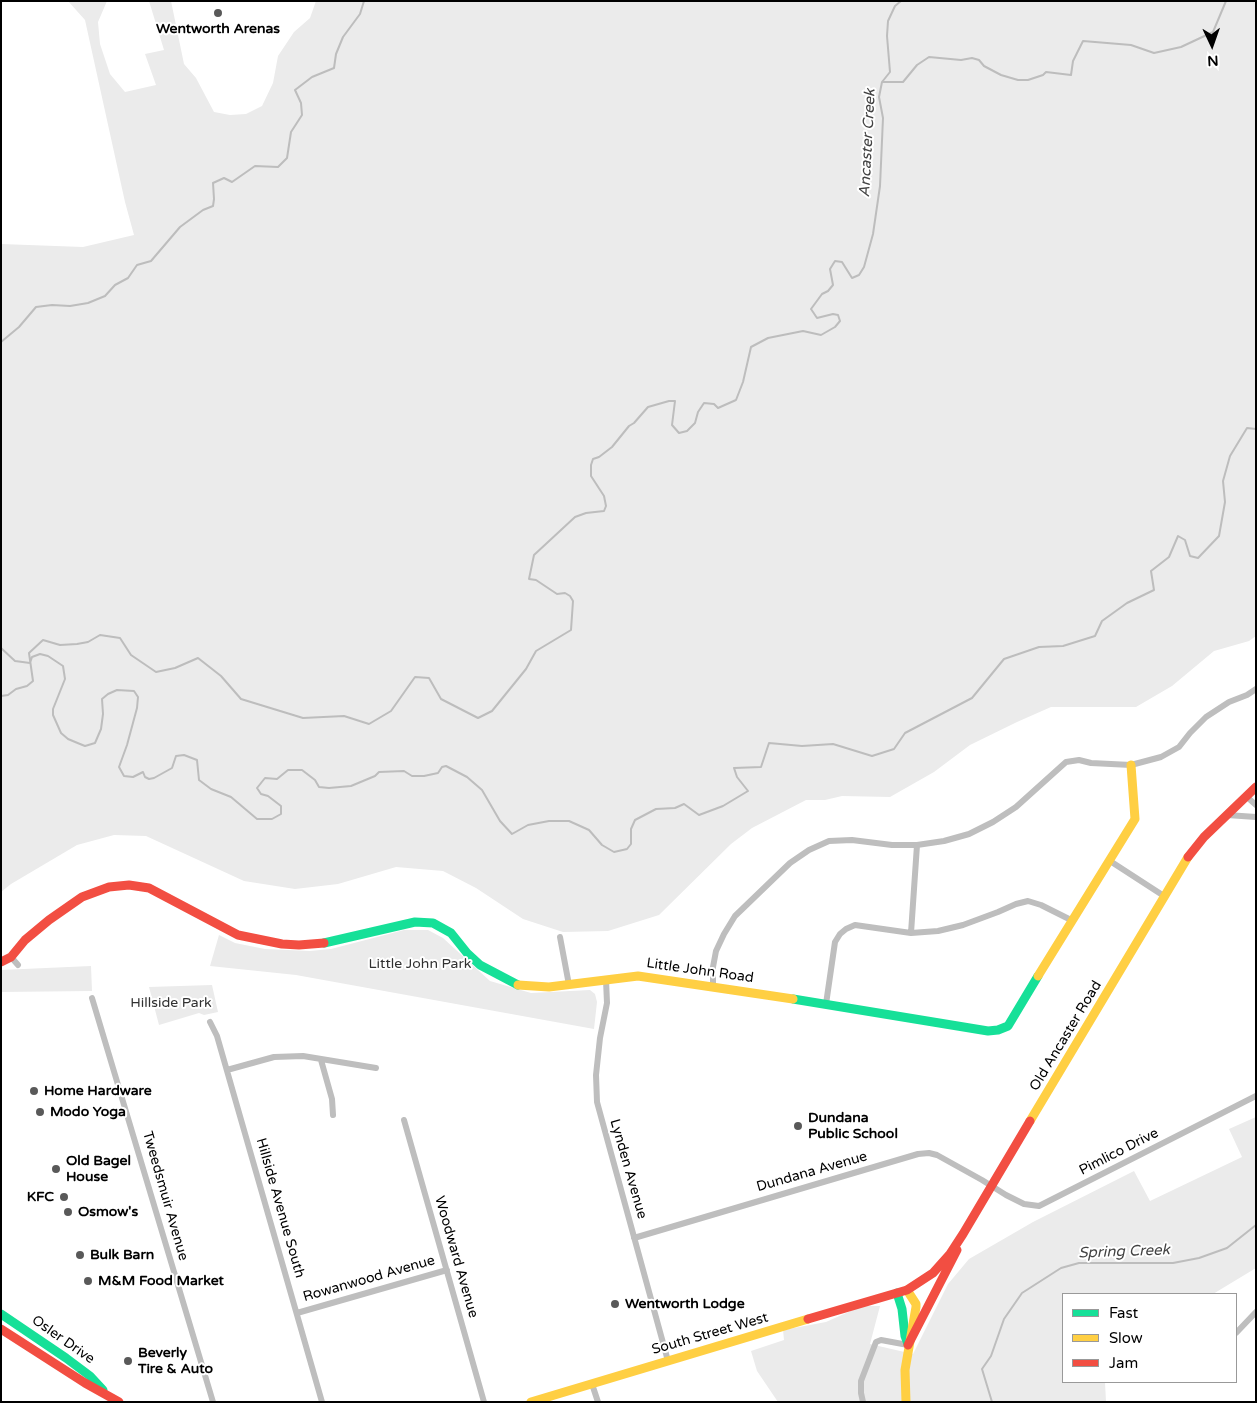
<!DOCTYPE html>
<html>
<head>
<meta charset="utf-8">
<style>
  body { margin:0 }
  #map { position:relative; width:1257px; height:1403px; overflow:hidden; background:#fff; font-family:"Varela Round",sans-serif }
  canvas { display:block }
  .frame { position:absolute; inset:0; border:2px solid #000; pointer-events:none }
  .legend { position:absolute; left:1062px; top:1293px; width:175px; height:90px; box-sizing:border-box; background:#fff; border:1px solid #999; margin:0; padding:6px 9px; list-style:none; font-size:15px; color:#000 }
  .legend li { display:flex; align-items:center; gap:10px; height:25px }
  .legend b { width:25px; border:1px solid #999 }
  .north { position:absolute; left:1187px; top:20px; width:50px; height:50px; -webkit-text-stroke:4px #fff; paint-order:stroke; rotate:177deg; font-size:14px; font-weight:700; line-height:20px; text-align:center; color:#000 }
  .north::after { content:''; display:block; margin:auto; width:18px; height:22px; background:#000; clip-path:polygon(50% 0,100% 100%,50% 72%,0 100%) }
</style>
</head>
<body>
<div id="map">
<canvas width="1257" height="1403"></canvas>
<div class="frame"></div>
<ul class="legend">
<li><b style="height:6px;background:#16e098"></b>Fast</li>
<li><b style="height:6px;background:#ffcf43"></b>Slow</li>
<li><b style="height:6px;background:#f24e42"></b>Jam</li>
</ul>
<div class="north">N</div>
</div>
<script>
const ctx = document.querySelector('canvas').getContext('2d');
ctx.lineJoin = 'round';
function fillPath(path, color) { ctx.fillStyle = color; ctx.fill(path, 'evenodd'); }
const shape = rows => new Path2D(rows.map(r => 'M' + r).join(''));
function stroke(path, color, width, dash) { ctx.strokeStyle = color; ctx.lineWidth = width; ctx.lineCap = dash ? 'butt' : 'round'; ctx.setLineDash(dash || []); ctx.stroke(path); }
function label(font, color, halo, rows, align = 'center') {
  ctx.font = font + ' "Varela Round",sans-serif'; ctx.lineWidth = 4; ctx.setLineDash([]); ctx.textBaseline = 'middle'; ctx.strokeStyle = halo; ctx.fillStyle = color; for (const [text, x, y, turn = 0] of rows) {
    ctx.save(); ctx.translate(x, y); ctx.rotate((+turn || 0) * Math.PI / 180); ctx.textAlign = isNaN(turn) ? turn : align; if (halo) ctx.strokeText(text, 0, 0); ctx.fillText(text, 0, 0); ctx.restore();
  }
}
const green = shape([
  [68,1,107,1,98,22,100,44,110,74,125,92,156,85,145,54,164,50,149,1,171,1,184,64,196,78,214,112,230,115,246,114,262,106,273,83,278,56,294,32,310,18,316,1,1256,1,1256,636,1249,641,1214,651,1172,686,1136,707,1051,707,1017,722,970,745,934,772,890,797,842,796,825,800,806,800,752,828,731,844,659,915,608,931,563,932,523,919,476,888,443,871,396,867,338,884,295,889,244,881,146,836,114,835,77,845,11,884,1,892,1,244,83,247,134,235,125,202,85,20],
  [404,930,428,930,443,938,490,981,531,993,590,990,595,994,597,1002,594,1029,296,975,210,966,219,935,235,943,265,949,310,951,331,949],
  [91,966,92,991,1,992,1,970],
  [212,985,218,1012,204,1015,199,1013,159,1025,149,987],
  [1256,1117,1256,1268,1213,1294,1063,1294,1063,1382,1105,1382,1106,1402,778,1402,757,1371,751,1351,784,1340,783,1330,826,1322,862,1306,880,1306,870,1344,913,1354,948,1284,969,1259,1033,1222,1134,1171,1150,1201,1242,1157,1229,1129]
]);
const stream = shape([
  [882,82,903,82,917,65,929,57,961,60,972,58,979,60,984,66,1001,75,1018,80,1028,80,1043,75,1046,72,1071,75,1073,61,1083,41,1131,45,1154,53,1181,47,1213,32,1226,1],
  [1,342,19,327,36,307,52,305,70,306,88,303,105,296,115,285,128,278,137,265,151,261,180,227,203,210,213,206,214,199,213,183,224,178,232,182,255,166,278,167,287,158,291,132,302,115,301,103,295,90,312,77,334,68,336,54,343,37,360,14,364,1],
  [1,648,15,661,30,663],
  [30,663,32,657,40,654,48,656,63,666,65,679,53,709,53,715,61,733,68,739,80,744,85,746,95,743,101,729,103,714,102,699,108,694,117,690,134,691,138,697,137,708,127,745,119,767,124,776,133,777,143,772,145,777,149,779,154,778,172,768,176,756,184,755,197,760,199,780,211,789,231,797,257,819,272,819,281,814,281,806,268,796,261,794,257,788,265,778,277,779,288,770,302,770,315,780,319,787,329,788,351,786,375,776,379,772,404,771,412,776,424,776,438,773,442,767,446,766,467,777,482,790,500,821,512,834,528,825,549,821,569,821,589,830,602,845,614,852,627,849,631,844,631,829,635,820,656,809,675,808,684,804,699,815,723,806,748,791,737,777,734,768,761,767,769,743,802,746,833,744,872,756,894,749,905,733,972,698,1004,659,1039,647,1063,646,1095,636,1102,621,1127,603,1154,590,1151,571,1169,557,1178,536,1185,540,1190,556,1198,558,1219,536,1225,502,1223,481,1230,456,1247,428,1256,429],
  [1,696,8,695,16,689,27,686,33,681,29,653,43,640,60,645,77,644,88,642,100,635,120,638,131,655,156,672,175,668,198,658,221,676,241,699,303,718,344,716,369,724,391,711,415,677,429,678,441,699,478,718,492,711,526,669,536,651,571,630,573,601,570,596,565,593,557,594,536,580,529,579,534,555,575,517,586,513,604,511,606,506,604,496,591,476,591,465,593,459,599,457,612,447,629,426,634,423,648,407,669,401,675,401,672,425,679,433,687,431,695,423,698,412,704,403,714,404,718,408,736,400,743,382,751,347,768,338,803,331,821,335,835,327,840,321,838,315,833,314,817,318,811,309,822,294,828,291,833,285,830,269,835,261,842,262,852,278,859,275,864,267,873,234,880,186,883,118,879,97,882,82,890,72,887,36,888,21,895,6,901,1],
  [992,1402,982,1369,991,1356,1004,1319,1022,1293,1061,1268,1079,1263,1173,1263,1199,1258,1227,1248,1256,1225]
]);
const street = shape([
  [1247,797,1256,805],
  [1227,815,1256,817],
  [1110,861,1164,896],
  [911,933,917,845],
  [560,937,569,985],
  [11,957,18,965],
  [606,980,607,1003,600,1038,596,1075,597,1102,668,1361],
  [713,986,713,967,716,951,724,934,735,916,790,863,809,850,829,841,852,840,892,845,917,845,944,841,969,834,993,822,1016,807,1066,762,1079,760,1091,763,1131,765,1161,757,1179,747,1190,733,1206,717,1229,702,1247,695,1256,689],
  [92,998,213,1402],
  [826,1004,835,942,840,934,846,929,855,925,911,933,938,931,963,925,998,912,1016,904,1028,901,1041,905,1071,920],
  [210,1022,217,1036,322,1402],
  [321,1060,332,1099,333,1115],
  [227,1070,274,1057,303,1056,376,1068],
  [404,1120,484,1402],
  [634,1238,918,1154,929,1153,937,1155,982,1180,1006,1195,1024,1204,1039,1206,1256,1096],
  [297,1313,447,1270],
  [1236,1333,1256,1312],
  [592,1384,598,1402],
  [863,1402,861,1393,861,1381,876,1342,881,1340,908,1345]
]);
const fast = shape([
  [324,943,415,922,433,923,451,933,467,953,480,965,518,985],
  [793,999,988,1031,998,1030,1008,1026,1038,976],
  [897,1293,902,1309,905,1336,908,1344],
  [1,1314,66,1358,90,1376,103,1390]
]);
const slow = shape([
  [1038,976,1135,819,1131,765],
  [518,985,549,987,638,976,793,999],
  [1030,1121,1188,857],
  [531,1402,808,1319],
  [906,1402,905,1370,916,1307,916,1304,907,1290]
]);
const jam = shape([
  [1188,857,1204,837,1256,787],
  [1,962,11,957,25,940,49,920,82,897,109,887,129,885,149,888,238,935,282,944,299,945,324,943],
  [808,1319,907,1290,933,1273,950,1254,963,1234,1030,1121],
  [1,1329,85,1383,119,1402],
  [908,1345,957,1250]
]);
const markers = [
  [218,13,5,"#595959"],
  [34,1091,5,"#595959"],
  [40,1112,5,"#595959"],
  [798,1126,5,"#595959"],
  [56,1169,5,"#595959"],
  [64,1197,5,"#595959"],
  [68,1212,5,"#595959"],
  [80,1255,5,"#595959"],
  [88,1281,5,"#595959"],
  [615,1304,5,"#595959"],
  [128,1361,5,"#595959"]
];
const poiNames = [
  ["Wentworth Arenas",218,29,"center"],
  ["Home Hardware",44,1091],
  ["Modo Yoga",50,1112],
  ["Dundana",808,1118],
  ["Public School",808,1134],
  ["Old Bagel",66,1161],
  ["House",66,1177],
  ["KFC",54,1197,"right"],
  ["Osmow's",78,1212],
  ["Bulk Barn",90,1255],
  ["M&M Food Market",98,1281],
  ["Wentworth Lodge",625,1304],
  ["Beverly",138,1353],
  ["Tire & Auto",138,1369]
];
const parkNames = [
  ["Little John Park",420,964],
  ["Hillside Park",171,1003]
];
const streetNames = [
  ["Little John Road",700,971,8],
  ["Old Ancaster Road",1066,1036,-59],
  ["Pimlico Drive",1119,1152,-27],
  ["Lynden Avenue",628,1169,74],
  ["Dundana Avenue",812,1172,-16],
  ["Tweedsmuir Avenue",165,1196,74],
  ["Hillside Avenue South",280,1208,74],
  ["Woodward Avenue",456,1257,74],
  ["Rowanwood Avenue",369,1279,-16],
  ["South Street West",710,1334,-16],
  ["Osler Drive",63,1340,35]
];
const waterNames = [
  ["Ancaster Creek",868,143,-87],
  ["Spring Creek",1124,1252,-2]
];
fillPath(green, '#ebebeb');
stroke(stream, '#bdbdbd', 2);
stroke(street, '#bebebe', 6);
stroke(fast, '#16e098', 9);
stroke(slow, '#ffcf43', 9);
stroke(jam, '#f24e42', 9);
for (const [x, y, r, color] of markers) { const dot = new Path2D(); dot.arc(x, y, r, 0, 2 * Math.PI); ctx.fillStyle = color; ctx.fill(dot); stroke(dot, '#fff', 2); }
label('bold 14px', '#000', '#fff', poiNames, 'left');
label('14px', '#313131', '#fff', parkNames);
label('14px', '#000', '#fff', streetNames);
label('italic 15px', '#424242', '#fff', waterNames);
</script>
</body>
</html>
